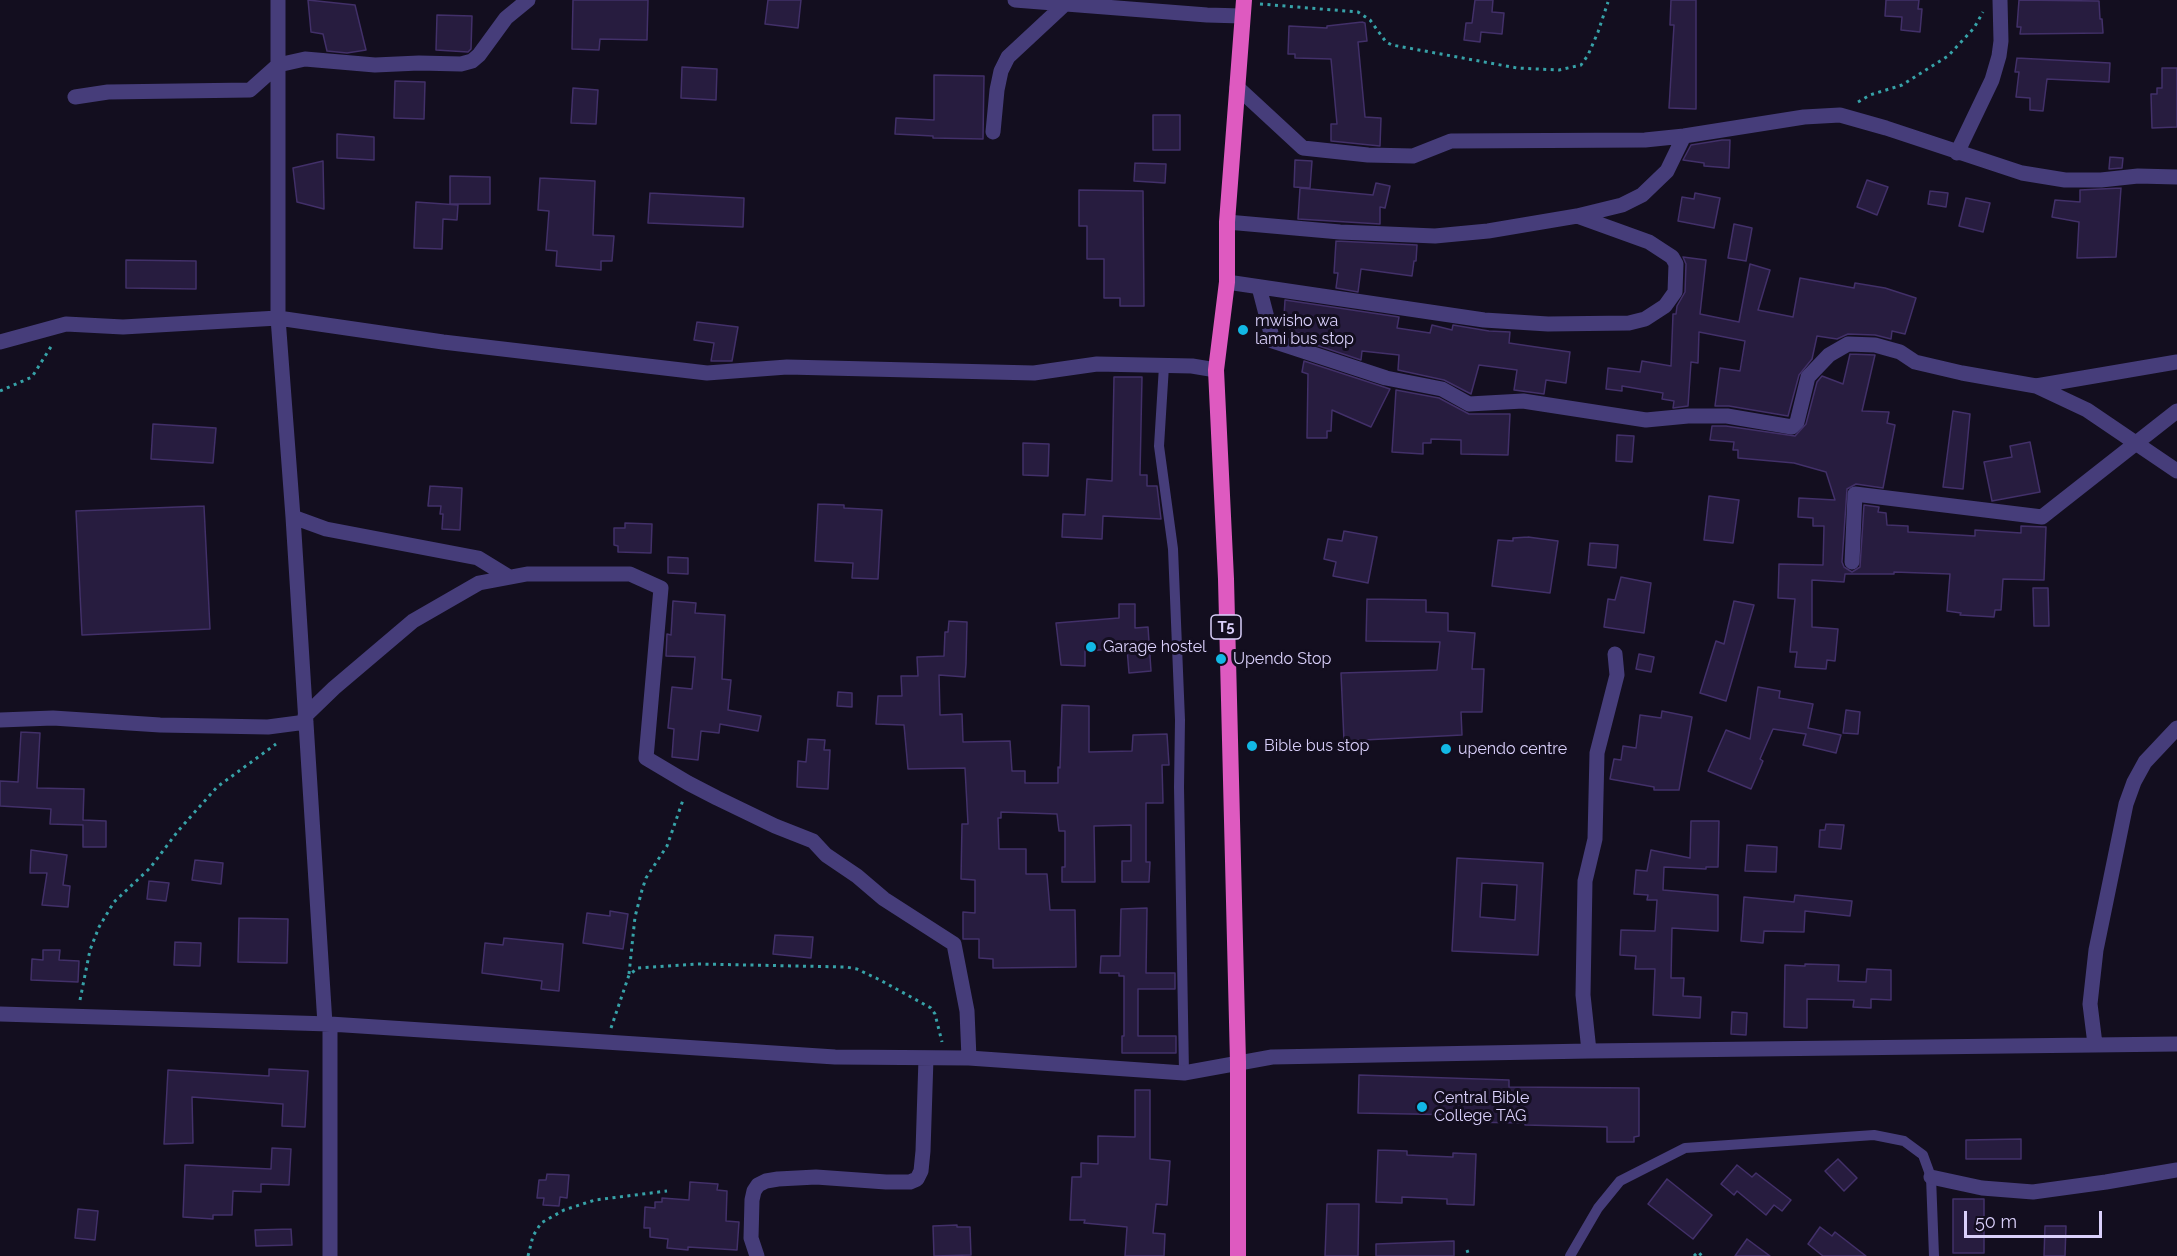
<!DOCTYPE html>
<html>
<head>
<meta charset="utf-8">
<style>
  body { margin:0 }
  #map { position:relative; width:2177px; height:1256px; overflow:hidden; background:#130e1f; font-family:Raleway,sans-serif }
  canvas { display:block }
  .scale { position:absolute; left:1964px; top:1211px; width:138px; height:27px; box-sizing:border-box; border:3px solid #dad0fb; border-top:0; padding-left:8px; font-size:18px; line-height:21px; white-space:nowrap; color:#dad0fb; -webkit-text-stroke:4px #130e1f; paint-order:stroke }
</style>
</head>
<body>
<div id="map">
<canvas width="2177" height="1256"></canvas>
<div class="scale">50 m</div>
</div>
<script>
const ctx = document.querySelector('canvas').getContext('2d');
ctx.lineJoin = 'round';
function fillPath(path, color) { ctx.fillStyle = color; ctx.fill(path, 'evenodd'); }
const shape = rows => new Path2D(rows.map(r => 'M' + r).join(''));
function stroke(path, color, width, dash) { ctx.strokeStyle = color; ctx.lineWidth = width; ctx.lineCap = dash ? 'butt' : 'round'; ctx.setLineDash(dash || []); ctx.stroke(path); }
function label(font, color, halo, rows, align = 'center') {
  ctx.font = font + ' Raleway,sans-serif'; ctx.lineWidth = 6; ctx.setLineDash([]); ctx.textBaseline = 'middle'; ctx.strokeStyle = halo; ctx.fillStyle = color; for (const [text, x, y, turn = 0] of rows) {
    ctx.save(); ctx.translate(x, y); ctx.rotate((+turn || 0) * Math.PI / 180); ctx.textAlign = isNaN(turn) ? turn : align; if (halo) ctx.strokeText(text, 0, 0); ctx.fillText(text, 0, 0); ctx.restore();
  }
}
const building = shape([
  [308,0,355,5,366,50,347,53,327,51,323,34,311,32,308,0],
  [573,0,648,0,647,40,600,39,599,50,572,49,573,0],
  [768,0,801,0,798,28,765,24,768,0],
  [1475,0,1493,0,1492,12,1504,13,1502,34,1481,32,1480,42,1464,40,1466,23,1472,23,1475,0],
  [1671,0,1696,0,1696,109,1669,108,1674,25,1670,25,1671,0],
  [1886,0,1919,0,1918,9,1922,9,1920,32,1901,30,1902,17,1885,16,1886,0],
  [2019,0,2099,1,2100,19,2102,19,2103,33,2020,34,2021,27,2017,27,2019,0],
  [437,15,472,16,471,49,468,52,436,50,437,15],
  [1362,22,1365,23,1367,41,1358,42,1365,117,1381,118,1380,146,1331,141,1331,124,1337,124,1331,59,1295,58,1295,54,1288,54,1289,26,1327,28,1327,26,1362,22],
  [2017,58,2110,63,2109,82,2047,79,2043,111,2030,110,2030,98,2016,97,2019,72,2015,72,2017,58],
  [682,67,717,69,716,100,681,98,682,67],
  [2162,68,2177,68,2177,127,2152,128,2151,94,2157,94,2157,88,2162,88,2162,68],
  [934,75,984,76,983,139,933,138,933,136,895,134,896,118,934,120,934,75],
  [395,81,425,82,424,119,394,118,395,81],
  [573,88,598,90,596,124,571,123,573,88],
  [1153,115,1180,115,1180,150,1153,150,1153,115],
  [337,134,374,137,374,160,337,158,337,134],
  [1722,140,1730,140,1729,168,1704,166,1704,163,1683,160,1691,145,1722,140],
  [2110,157,2123,158,2122,168,2109,169,2110,157],
  [1295,160,1312,161,1310,188,1294,187,1295,160],
  [323,161,324,209,297,202,293,168,323,161],
  [1135,163,1166,164,1165,183,1134,181,1135,163],
  [450,176,490,177,490,204,450,204,450,176],
  [540,178,595,181,593,235,614,236,612,261,601,261,601,270,556,266,557,251,546,250,549,211,538,210,540,178],
  [1867,180,1888,187,1877,215,1857,207,1867,180],
  [1376,183,1390,186,1385,208,1380,207,1380,224,1298,219,1300,188,1373,195,1376,183],
  [2121,188,2116,257,2077,258,2079,222,2052,217,2055,200,2080,202,2080,190,2121,188],
  [1079,190,1143,191,1144,306,1120,306,1120,298,1104,298,1104,259,1087,259,1087,226,1079,226,1079,190],
  [1930,191,1948,193,1946,207,1928,204,1930,191],
  [650,193,744,198,743,227,648,223,650,193],
  [1695,193,1720,198,1714,228,1678,221,1682,197,1694,199,1695,193],
  [1966,198,1990,203,1983,232,1959,226,1966,198],
  [416,202,458,205,457,220,443,219,442,249,414,248,416,202],
  [1734,224,1752,228,1746,261,1728,258,1734,224],
  [1336,241,1417,245,1416,261,1414,261,1412,276,1361,269,1358,292,1336,288,1338,273,1334,273,1336,241],
  [1683,257,1706,260,1700,314,1739,322,1750,264,1770,270,1758,310,1793,317,1800,278,1854,288,1855,283,1885,288,1916,298,1905,334,1892,331,1891,339,1875,335,1848,334,1837,339,1817,336,1812,359,1799,375,1788,416,1729,406,1715,406,1720,368,1740,371,1745,341,1699,332,1698,363,1691,362,1688,406,1673,408,1674,401,1662,399,1663,393,1622,386,1622,391,1606,389,1608,368,1640,372,1642,361,1671,366,1673,314,1676,314,1677,306,1685,292,1686,264,1683,257],
  [126,260,196,261,196,289,126,288,126,260],
  [1285,300,1399,317,1397,328,1430,333,1432,325,1452,330,1453,325,1489,331,1510,332,1509,343,1570,352,1566,383,1546,380,1544,394,1514,390,1517,370,1479,365,1471,394,1444,380,1398,370,1399,355,1362,351,1361,360,1307,342,1309,334,1290,332,1291,317,1284,317,1285,300],
  [697,322,738,327,732,361,711,361,714,343,694,340,697,322],
  [1850,354,1875,355,1862,411,1889,412,1887,423,1895,425,1883,488,1856,484,1847,489,1842,562,1844,567,1852,572,1860,567,1864,505,1879,507,1878,512,1886,513,1887,525,1908,526,1908,532,1975,536,1975,530,2021,533,2021,526,2046,527,2044,580,2003,579,2001,610,1995,610,1994,617,1960,615,1961,613,1947,611,1950,574,1894,572,1894,574,1845,574,1844,582,1812,580,1812,627,1838,629,1835,661,1827,660,1826,669,1795,667,1797,652,1790,652,1795,599,1778,598,1779,564,1823,565,1824,526,1813,526,1813,518,1798,517,1799,498,1835,500,1826,472,1794,463,1738,458,1738,450,1733,450,1734,442,1710,440,1712,426,1726,426,1795,436,1806,424,1817,382,1822,376,1843,384,1850,354],
  [1304,361,1390,389,1371,427,1332,410,1331,431,1327,431,1327,438,1307,438,1308,374,1302,372,1304,361],
  [1114,377,1142,377,1140,475,1147,475,1147,486,1157,486,1161,519,1103,516,1102,539,1062,537,1063,514,1085,515,1087,479,1112,481,1114,377],
  [1396,390,1439,398,1469,414,1510,414,1508,455,1461,454,1461,440,1431,439,1431,443,1423,443,1423,454,1392,452,1396,390],
  [1953,411,1970,414,1963,489,1943,487,1953,411],
  [153,424,216,428,213,463,151,459,153,424],
  [1617,435,1634,436,1632,462,1616,461,1617,435],
  [2030,442,2040,492,1992,501,1984,462,2012,457,2010,446,2030,442],
  [1023,443,1049,444,1048,476,1023,475,1023,443],
  [430,486,462,488,460,530,442,529,443,514,440,514,441,506,428,506,430,486],
  [1709,496,1739,500,1733,543,1704,540,1709,496],
  [818,504,844,505,844,508,882,510,878,579,852,578,853,563,815,561,818,504],
  [204,506,210,629,82,635,76,511,204,506],
  [625,523,652,524,651,553,618,552,618,546,614,545,614,528,625,528,625,523],
  [1344,531,1377,537,1368,583,1333,576,1336,562,1324,559,1328,539,1342,541,1344,531],
  [1528,537,1558,541,1550,593,1492,586,1498,540,1513,541,1513,538,1528,537],
  [1590,543,1618,545,1616,568,1588,565,1590,543],
  [668,557,688,558,688,574,668,573,668,557],
  [1621,577,1651,583,1644,633,1604,627,1608,599,1615,600,1621,577],
  [2033,588,2048,588,2049,626,2034,626,2033,588],
  [1367,599,1426,600,1426,612,1448,613,1448,631,1475,633,1472,669,1484,669,1482,712,1461,712,1462,735,1344,741,1341,673,1437,670,1440,642,1366,641,1367,599],
  [673,601,696,603,695,613,725,615,722,679,731,680,728,710,761,716,758,731,720,724,719,733,701,731,698,760,672,757,674,729,668,728,672,687,692,689,695,657,666,656,667,634,671,635,673,601],
  [1734,601,1754,605,1726,701,1700,693,1716,641,1724,644,1734,601],
  [1119,604,1135,604,1135,628,1148,627,1151,671,1129,673,1127,648,1085,651,1085,666,1061,665,1056,623,1119,618,1119,604],
  [949,621,967,622,966,664,965,677,939,675,940,715,962,714,963,742,1010,741,1012,771,1025,771,1025,783,1058,783,1058,767,1060,768,1062,705,1089,706,1089,752,1132,751,1133,735,1167,734,1169,765,1162,765,1163,803,1146,803,1146,862,1150,862,1149,882,1122,882,1122,861,1131,861,1131,825,1094,826,1095,882,1062,882,1062,867,1065,867,1065,831,1059,831,1057,814,1001,812,1001,818,998,818,999,849,1026,849,1026,874,1047,874,1050,910,1075,910,1076,967,993,968,993,959,979,958,979,939,963,939,963,912,975,913,975,880,961,879,962,824,968,824,965,768,908,769,904,725,876,724,878,696,902,696,901,676,918,676,917,657,944,656,945,632,948,632,949,621],
  [1639,654,1654,657,1651,672,1636,669,1639,654],
  [1758,687,1780,691,1779,698,1813,704,1808,728,1841,735,1836,753,1803,745,1806,734,1773,729,1760,759,1763,761,1751,789,1708,771,1726,730,1750,739,1758,687],
  [838,692,852,693,852,707,837,706,838,692],
  [1846,710,1860,712,1858,734,1843,733,1846,710],
  [1662,711,1692,717,1679,790,1654,790,1654,787,1610,779,1614,759,1621,760,1623,746,1636,748,1640,715,1661,718,1662,711],
  [21,732,40,733,37,788,84,789,83,820,106,821,106,847,83,847,83,825,50,824,51,809,0,806,0,781,18,782,21,732],
  [808,739,825,740,824,750,830,750,828,789,797,787,798,761,806,762,808,739],
  [1691,821,1719,821,1718,867,1706,867,1706,869,1664,867,1663,890,1718,895,1718,931,1672,928,1671,978,1684,978,1683,996,1701,997,1700,1018,1653,1015,1655,969,1635,969,1636,956,1620,955,1621,930,1655,931,1657,900,1647,900,1648,895,1634,894,1636,870,1647,871,1651,850,1690,858,1691,821],
  [1826,824,1844,825,1841,849,1819,847,1820,830,1825,830,1826,824],
  [1747,845,1777,847,1776,872,1745,871,1747,845],
  [31,850,67,855,63,885,70,886,68,907,42,905,47,873,30,873,31,850],
  [1457,858,1543,863,1538,955,1452,951,1457,858],
  [1482,883,1517,885,1515,920,1480,917,1482,883],
  [195,860,223,863,221,884,192,880,195,860],
  [149,881,169,883,166,901,147,899,149,881],
  [1795,895,1852,901,1850,916,1805,911,1804,932,1764,931,1763,943,1741,941,1744,897,1794,902,1795,895],
  [1147,908,1146,973,1175,973,1175,989,1138,989,1138,1036,1176,1036,1176,1053,1122,1053,1122,1036,1124,1036,1124,976,1119,976,1119,973,1100,973,1101,956,1120,956,1121,909,1147,908],
  [610,911,628,914,623,949,583,943,587,913,610,916,610,911],
  [239,918,288,919,287,963,238,962,239,918],
  [775,935,813,937,811,958,773,954,775,935],
  [504,938,563,944,559,991,541,989,542,981,482,973,485,943,503,945,504,938],
  [175,942,201,943,200,966,174,965,175,942],
  [43,950,60,950,59,960,79,961,78,982,31,980,32,959,43,960,43,950],
  [1805,964,1839,965,1838,981,1866,982,1867,969,1891,970,1891,1000,1871,999,1871,1008,1853,1007,1854,1000,1807,999,1807,1028,1784,1027,1785,965,1805,966,1805,964],
  [1732,1012,1747,1013,1746,1035,1731,1034,1732,1012],
  [269,1069,308,1071,305,1127,282,1126,283,1104,192,1097,193,1143,164,1144,168,1070,269,1076,269,1069],
  [1359,1075,1509,1080,1509,1087,1639,1088,1639,1136,1634,1137,1634,1142,1607,1142,1607,1127,1525,1125,1525,1123,1463,1122,1463,1115,1358,1113,1359,1075],
  [1135,1090,1150,1090,1150,1159,1170,1161,1167,1205,1156,1204,1153,1233,1165,1234,1164,1256,1125,1256,1127,1227,1084,1223,1085,1220,1070,1220,1072,1177,1081,1177,1081,1163,1098,1164,1098,1136,1135,1137,1135,1090],
  [2021,1139,2021,1159,1966,1159,1966,1140,2021,1139],
  [272,1148,291,1149,289,1185,261,1184,261,1192,233,1191,232,1215,213,1215,213,1219,183,1217,185,1165,271,1169,272,1148],
  [1378,1150,1407,1151,1407,1155,1453,1157,1453,1153,1476,1154,1474,1205,1447,1204,1447,1199,1402,1197,1402,1203,1376,1202,1378,1150],
  [1838,1159,1857,1178,1844,1191,1825,1171,1838,1159],
  [1737,1165,1752,1177,1756,1173,1791,1200,1782,1211,1774,1205,1766,1215,1737,1191,1734,1195,1721,1184,1737,1165],
  [547,1174,569,1175,567,1198,560,1197,559,1206,543,1205,544,1198,537,1198,539,1180,546,1180,547,1174],
  [1667,1179,1712,1215,1693,1239,1648,1204,1667,1179],
  [690,1182,718,1184,717,1190,727,1191,726,1221,739,1222,737,1250,688,1247,688,1250,667,1248,668,1239,650,1237,650,1228,644,1228,645,1207,655,1208,655,1202,662,1202,662,1198,689,1200,690,1182],
  [1953,1199,1984,1199,1984,1253,1953,1253,1953,1199],
  [1327,1204,1359,1204,1358,1256,1325,1256,1327,1204],
  [78,1209,98,1211,95,1240,75,1238,78,1209],
  [957,1225,957,1227,970,1227,971,1255,934,1256,933,1226,957,1225],
  [2045,1226,2066,1226,2065,1256,2044,1256,2045,1226],
  [1820,1227,1832,1236,1835,1232,1866,1256,1823,1256,1808,1244,1820,1227],
  [291,1229,292,1245,256,1246,255,1230,291,1229],
  [1747,1239,1770,1256,1735,1256,1747,1239],
  [1454,1241,1454,1256,1376,1256,1376,1244,1454,1241]
]);
const path = shape([
  [1260,4,1358,12,1370,20,1386,42,1392,45,1517,68,1559,70,1581,65,1588,55,1598,32,1608,2],
  [1858,102,1870,95,1902,85,1948,56,1974,28,1983,12],
  [0,391,32,377,52,345],
  [629,974,635,917,642,890,646,878,667,846,683,800],
  [80,1000,90,950,99,927,114,902,150,868,178,831,217,787,276,744],
  [611,1028,629,975,638,968,698,964,846,967,857,969,880,980,931,1008,935,1014,942,1042],
  [1467,1250,1469,1256],
  [528,1256,533,1236,541,1223,564,1210,595,1200,667,1191],
  [1694,1256,1698,1252,1702,1256]
]);
const service = shape([
  [1164,366,1159,446,1173,549,1180,720,1179,787,1184,1073],
  [1570,1256,1598,1208,1620,1181,1685,1148,1874,1135,1904,1141,1923,1155,1931,1177,1934,1256]
]);
const minor = shape([
  [278,0,278,318,293,517,325,1024],
  [1015,0,1207,15,1242,16],
  [1237,87,1303,148,1368,155,1413,156,1451,141,1645,140,1684,136,1804,117,1840,115,1886,128,2022,173,2065,180,2101,180,2138,176,2177,177],
  [75,97,108,92,250,90,278,65,305,59,375,65,419,63,461,64,472,61,479,55,506,18,528,0],
  [993,132,997,90,1001,71,1008,57,1065,4],
  [1957,153,1992,80,1999,56,2001,41,2000,0],
  [1227,222,1340,232,1435,236,1488,231,1577,216,1622,205,1642,195,1667,171,1684,136],
  [1227,282,1484,320,1548,324,1629,323,1645,319,1665,306,1675,292,1676,264,1672,257,1649,242,1577,216],
  [1259,287,1273,341,1386,378,1442,389,1469,404,1523,401,1646,420,1688,416,1727,416,1792,427,1797,422,1808,377,1829,355,1848,344,1875,345,1900,352,1915,362,1962,373,2036,386,2087,410,2177,471],
  [0,342,66,324,123,327,278,318,443,342,707,373,787,367,1034,373,1097,364,1192,366,1216,370],
  [2036,386,2177,362],
  [293,517,326,529,478,558,509,577],
  [1852,562,1855,494,2042,517,2177,411],
  [305,716,334,688,413,621,479,583,527,574,630,574,661,588,646,758,688,783,717,798,775,826,813,841,826,855,857,876,884,899,954,944,967,1011,969,1058],
  [0,720,53,718,160,725,268,727,306,722],
  [0,1014,330,1024,835,1057,969,1058,1184,1073,1272,1057,1589,1051,2177,1044],
  [330,1024,330,1256],
  [2095,1044,2090,1004,2096,950,2126,804,2134,782,2145,762,2177,728],
  [1589,1051,1583,995,1585,881,1595,839,1597,753,1617,675,1615,654],
  [1931,1177,1982,1188,2033,1192,2106,1182,2177,1170],
  [757,1256,751,1238,752,1200,754,1191,758,1185,766,1181,778,1179,816,1177,886,1182,910,1182,917,1179,921,1171,923,1151,926,1058]
]);
const trunk = shape([
  [1238,1256,1238,1062,1226,579,1216,370,1227,282,1227,222,1244,0]
]);
const markers = [
  [1243,330,6,"#12b8e5"],
  [1091,647,6,"#12b8e5"],
  [1221,659,6,"#12b8e5"],
  [1252,746,6,"#12b8e5"],
  [1446,749,6,"#12b8e5"],
  [1422,1107,6,"#12b8e5"]
];
const shields = [
  [1226,627,30]
];
const shieldNames = [
  ["T5",1226,627]
];
const poiNames = [
  ["mwisho wa",1255,321],
  ["lami bus stop",1255,339],
  ["Garage hostel",1103,647],
  ["Upendo Stop",1233,659],
  ["Bible bus stop",1264,746],
  ["upendo centre",1458,749],
  ["Central Bible",1434,1098],
  ["College TAG",1434,1116]
];
fillPath(building, '#271c3f');
stroke(building, '#423069', 1.5);
stroke(path, '#37a2a8', 3, [3, 4.5]);
stroke(service, '#463d7a', 10);
stroke(minor, '#463d7a', 15);
stroke(trunk, '#de5ac0', 16);
for (const [x, y, r, color] of markers) { const dot = new Path2D(); dot.arc(x, y, r, 0, 2 * Math.PI); ctx.fillStyle = color; ctx.fill(dot); stroke(dot, '#130e1f', 2); }
for (const [x, y, w] of shields) { const box = new Path2D(); box.roundRect(x - w / 2, y - 12, w, 24, 4.5); ctx.fillStyle = '#130e1f'; ctx.fill(box); stroke(box, '#dad0fb', 1.5); }
label('bold 15px', '#dad0fb', null, shieldNames);
label('16px', '#dad0fb', '#130e1f', poiNames, 'left');
</script>
</body>
</html>
